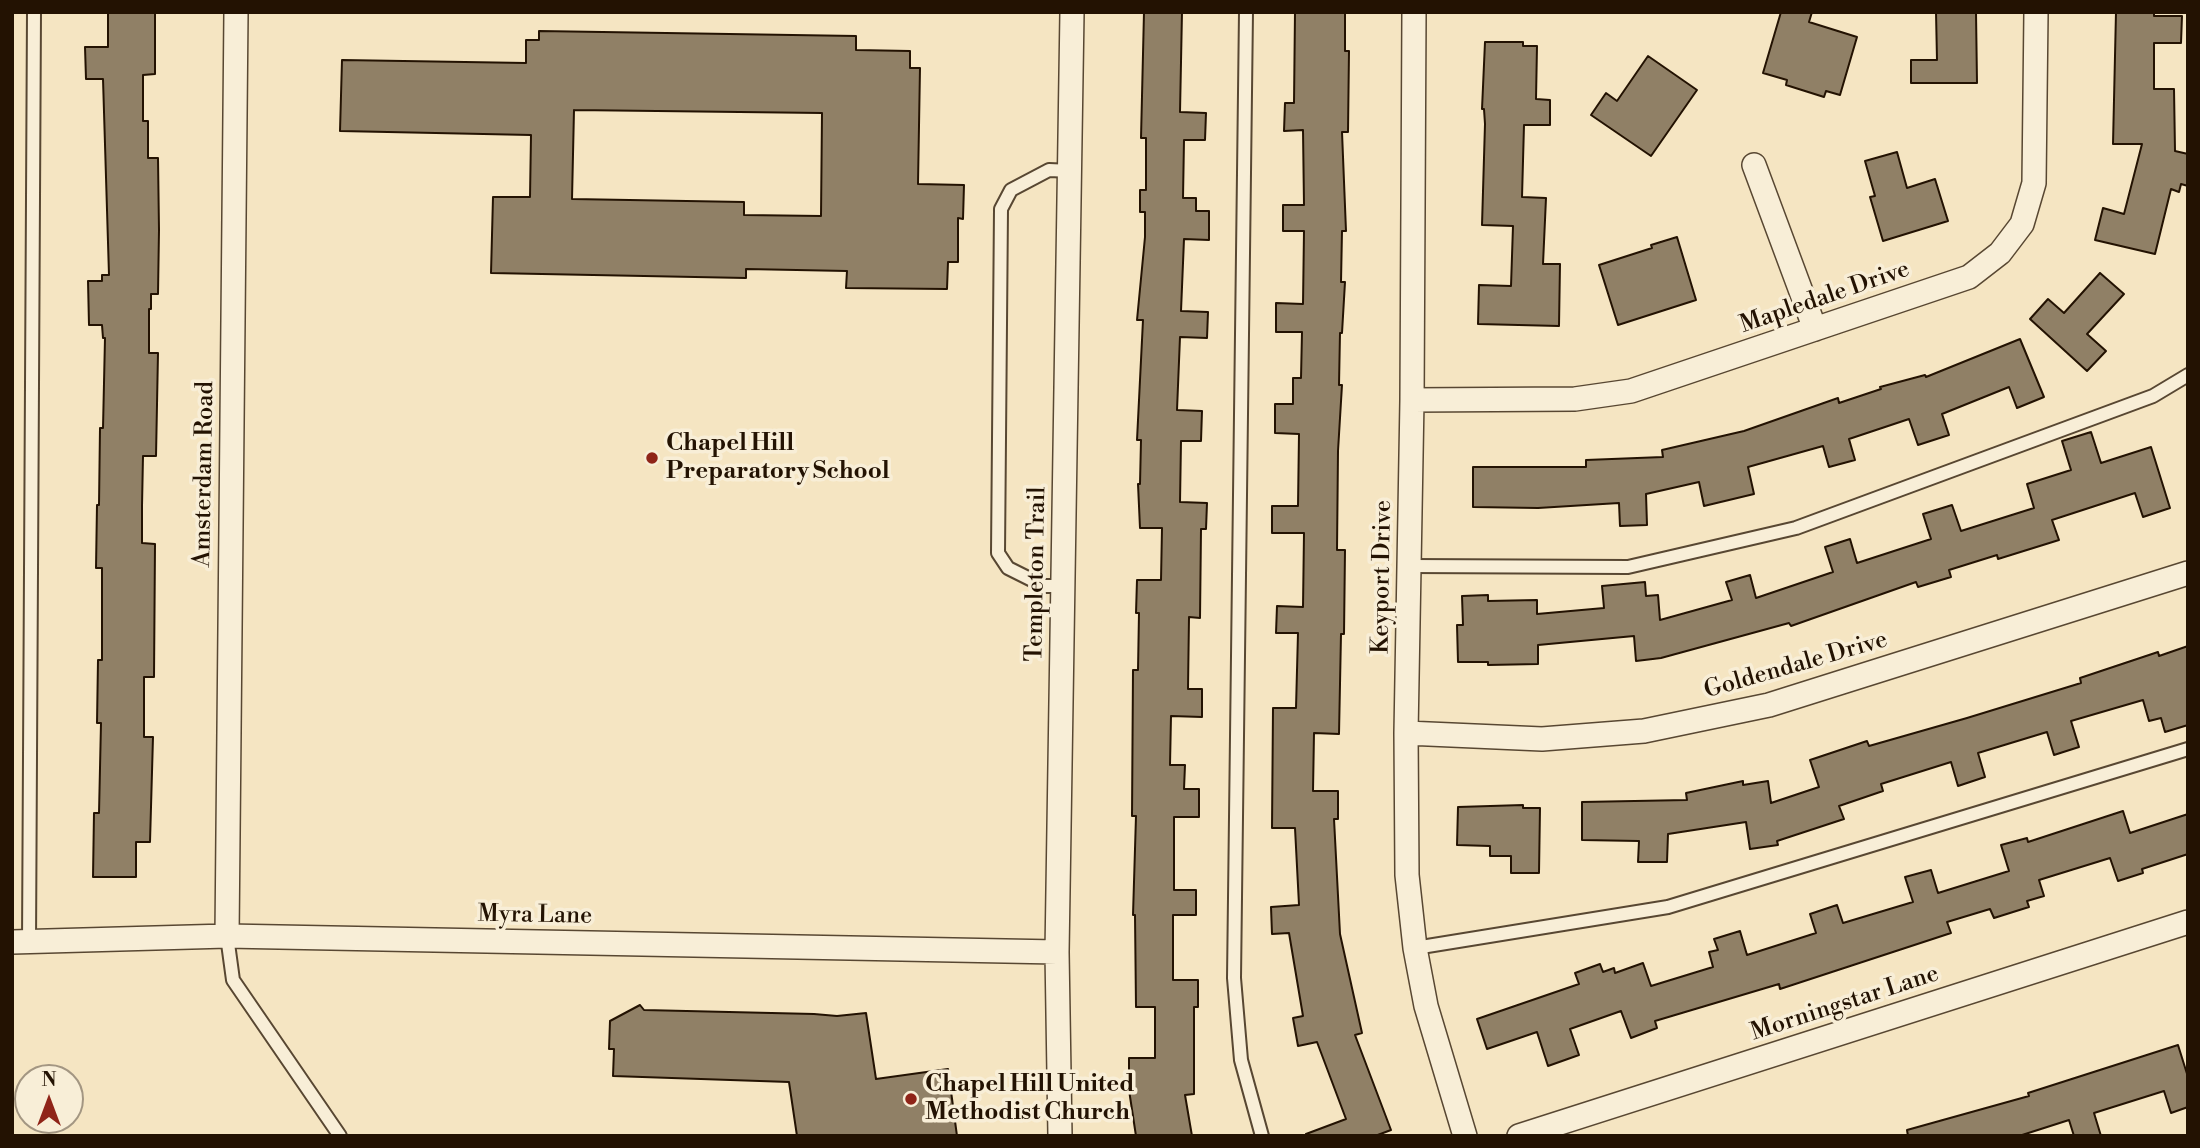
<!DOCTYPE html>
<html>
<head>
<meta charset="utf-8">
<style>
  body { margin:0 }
  #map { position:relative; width:2200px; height:1148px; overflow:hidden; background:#f5e5c2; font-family:"Libre Bodoni",serif }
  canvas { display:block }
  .frame { position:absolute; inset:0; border:14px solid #231202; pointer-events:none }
  .north { position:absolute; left:14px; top:1064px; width:70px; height:70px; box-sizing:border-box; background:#f8eed7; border:2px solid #a39682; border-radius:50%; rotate:0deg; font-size:19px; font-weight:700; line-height:28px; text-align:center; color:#231202 }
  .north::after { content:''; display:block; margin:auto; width:24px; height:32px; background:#8f2418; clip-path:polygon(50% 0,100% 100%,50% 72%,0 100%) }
</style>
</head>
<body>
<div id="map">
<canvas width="2200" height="1148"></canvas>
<div class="frame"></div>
<div class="north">N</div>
</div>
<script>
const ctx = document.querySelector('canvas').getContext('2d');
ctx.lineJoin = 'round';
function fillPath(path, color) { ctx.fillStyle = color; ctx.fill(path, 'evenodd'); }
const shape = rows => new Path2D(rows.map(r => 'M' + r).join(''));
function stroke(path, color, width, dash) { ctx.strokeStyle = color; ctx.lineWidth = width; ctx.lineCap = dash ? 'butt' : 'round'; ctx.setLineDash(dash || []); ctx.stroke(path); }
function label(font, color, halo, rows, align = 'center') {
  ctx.font = font + ' "Libre Bodoni",serif'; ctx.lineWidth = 7; ctx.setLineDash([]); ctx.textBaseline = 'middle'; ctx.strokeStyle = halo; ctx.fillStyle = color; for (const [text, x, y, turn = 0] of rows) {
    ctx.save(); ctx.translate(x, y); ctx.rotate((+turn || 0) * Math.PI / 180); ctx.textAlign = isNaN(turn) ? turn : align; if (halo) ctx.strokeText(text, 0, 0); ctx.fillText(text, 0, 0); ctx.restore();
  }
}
const building = shape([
  [108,12,155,12,155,74,143,75,143,121,148,121,148,158,158,158,159,230,158,294,151,294,151,309,149,309,149,353,158,353,156,456,143,456,142,506,142,543,155,544,154,677,144,677,144,737,153,737,150,842,136,842,136,877,93,877,94,813,99,813,101,723,97,723,98,660,102,660,102,568,96,568,97,505,99,505,100,428,103,428,105,338,103,338,102,325,89,325,88,281,102,281,102,275,109,275,103,79,86,79,85,47,108,47,108,12],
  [1144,12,1182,12,1180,112,1206,113,1205,140,1184,140,1183,198,1196,198,1196,211,1209,211,1209,240,1184,239,1181,311,1208,312,1207,338,1180,337,1177,410,1202,411,1201,441,1181,441,1180,502,1207,503,1206,529,1201,529,1200,618,1189,617,1188,689,1202,689,1202,717,1171,716,1170,765,1185,765,1184,789,1199,789,1199,817,1174,817,1174,890,1196,890,1196,915,1173,915,1173,980,1198,980,1198,1007,1194,1007,1194,1094,1185,1095,1192,1136,1136,1136,1129,1090,1129,1058,1155,1058,1155,1007,1136,1007,1135,915,1133,915,1136,816,1132,816,1133,670,1138,670,1139,613,1136,613,1137,580,1161,580,1162,528,1140,528,1138,484,1140,484,1141,440,1137,440,1143,320,1137,320,1145,237,1145,212,1140,212,1140,190,1146,190,1146,138,1141,138,1144,12],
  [1295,12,1345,12,1345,51,1349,51,1348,132,1342,132,1346,231,1342,231,1341,282,1345,282,1342,333,1340,333,1339,385,1342,385,1338,451,1337,550,1345,550,1344,634,1341,634,1339,734,1314,733,1313,791,1338,791,1338,819,1334,819,1340,934,1362,1033,1355,1035,1391,1130,1375,1136,1307,1136,1306,1134,1346,1119,1317,1042,1298,1046,1293,1018,1303,1016,1289,933,1272,934,1271,907,1299,905,1295,828,1272,828,1273,708,1296,708,1298,633,1276,633,1277,606,1303,607,1304,533,1272,533,1272,506,1298,506,1299,434,1275,433,1275,404,1293,404,1293,378,1301,378,1302,332,1276,332,1276,303,1303,304,1304,231,1283,231,1283,205,1304,205,1303,130,1284,131,1285,103,1294,103,1295,12],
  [1781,12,1812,12,1809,22,1857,37,1840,95,1826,91,1824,97,1786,85,1787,80,1763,73,1781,12],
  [1936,12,1976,12,1977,83,1911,83,1911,60,1937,60,1936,12],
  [2116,12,2154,12,2154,16,2182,16,2181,43,2154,43,2154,89,2174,89,2175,151,2188,154,2188,186,2181,184,2179,192,2171,189,2155,254,2095,240,2103,208,2124,214,2142,144,2113,144,2116,12],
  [539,31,856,36,856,50,910,51,910,68,920,68,918,184,964,185,963,219,958,218,958,262,948,262,947,289,846,288,847,271,746,269,746,278,491,273,493,197,530,197,531,135,340,131,342,60,526,63,526,40,539,40,539,31],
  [574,110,822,113,821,216,744,215,744,202,572,199,574,110],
  [1485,42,1523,42,1523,46,1537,46,1536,99,1550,100,1550,125,1524,125,1522,197,1546,198,1543,264,1560,264,1559,326,1478,324,1479,285,1511,286,1513,226,1482,225,1485,124,1484,109,1482,109,1485,42],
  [1648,56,1697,90,1651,156,1591,115,1606,93,1617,101,1648,56],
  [1897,152,1907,188,1935,179,1948,221,1883,241,1870,197,1875,196,1865,161,1897,152],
  [1677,237,1696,300,1618,325,1599,265,1652,248,1651,245,1677,237],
  [2100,273,2124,294,2087,334,2106,351,2087,371,2030,319,2048,299,2064,313,2100,273],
  [2020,339,2044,397,2017,408,2009,387,1942,414,1949,435,1918,445,1909,419,1849,439,1855,460,1829,467,1823,446,1748,467,1754,494,1704,506,1699,482,1646,494,1647,525,1620,526,1619,503,1538,508,1473,507,1473,467,1586,467,1586,460,1663,457,1662,450,1744,431,1838,398,1839,403,1881,389,1880,387,1925,375,1926,377,2020,339],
  [2091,432,2101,463,2151,447,2170,508,2143,517,2135,493,2052,520,2059,540,1998,559,1997,555,1949,570,1951,577,1918,587,1916,582,1791,626,1789,623,1661,658,1636,661,1634,636,1538,645,1538,664,1488,665,1488,662,1458,662,1457,625,1463,625,1462,596,1488,595,1488,601,1537,600,1537,614,1604,608,1602,586,1645,582,1646,596,1658,595,1660,620,1732,600,1726,582,1750,575,1756,598,1833,572,1825,547,1850,539,1857,563,1931,539,1923,514,1952,505,1961,531,2034,508,2027,484,2071,470,2062,441,2091,432],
  [2188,646,2188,725,2165,732,2161,718,2149,721,2143,700,2071,721,2079,747,2054,755,2047,732,1978,753,1985,777,1958,786,1951,762,1881,784,1883,791,1839,806,1844,819,1777,841,1778,845,1750,849,1746,822,1668,834,1667,862,1638,862,1639,841,1582,840,1582,802,1687,800,1686,793,1743,781,1743,785,1768,781,1771,803,1819,787,1810,760,1867,741,1869,746,1967,718,2081,683,2080,678,2158,652,2159,656,2188,646],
  [1523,805,1523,808,1540,808,1539,873,1511,873,1511,856,1490,856,1490,846,1457,845,1458,807,1523,805],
  [2123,811,2130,833,2188,814,2188,854,2142,869,2143,873,2118,881,2110,858,2039,880,2044,896,2027,901,2029,907,1994,918,1990,909,1947,922,1951,933,1780,989,1779,984,1655,1021,1657,1028,1631,1038,1621,1011,1570,1029,1579,1055,1548,1066,1537,1032,1487,1049,1477,1019,1579,984,1575,973,1600,964,1603,972,1614,968,1615,973,1643,963,1651,986,1713,967,1709,952,1718,950,1714,939,1740,931,1747,955,1816,933,1810,914,1837,905,1843,923,1913,902,1905,877,1931,870,1938,893,2009,871,2001,845,2027,838,2028,842,2123,811],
  [640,1005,644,1010,814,1014,837,1016,866,1013,876,1079,948,1069,957,1136,797,1136,789,1082,613,1076,614,1049,609,1049,610,1021,640,1005],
  [2178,1045,2188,1077,2188,1107,2171,1113,2164,1091,2094,1113,2101,1136,2074,1136,2069,1120,2019,1136,1908,1136,1907,1130,2029,1096,2028,1093,2178,1045]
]);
const lane = shape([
  [1246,12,1234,978,1241,1060,1262,1136],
  [1410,566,1628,567,1796,528,2153,396,2188,375],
  [1063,586,1044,586,1008,568,998,553,1001,209,1011,190,1049,170,1071,171],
  [227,936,233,980,340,1136],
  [29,942,34,12],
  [1415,948,1668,907,2188,749]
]);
const street = shape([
  [1414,12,1412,400,1406,733,1407,875,1415,948,1426,1006,1465,1136],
  [1754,165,1815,329],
  [1412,400,1575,399,1631,391,1969,277,2000,253,2022,224,2034,183,2036,12],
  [1406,733,1542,739,1644,731,1769,705,2188,573],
  [227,936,236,12],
  [12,942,227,936,1057,952],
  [1060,1136,1057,952,1072,12],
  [1519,1136,2188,922]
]);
const markers = [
  [652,458,7,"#8f2418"],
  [911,1099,7,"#8f2418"]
];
const streetNames = [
  ["Mapledale Drive",1825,298,-19],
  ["Amsterdam Road",205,474,-89],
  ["Templeton Trail",1037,574,-89],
  ["Keyport Drive",1383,577,-89],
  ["Goldendale Drive",1796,666,-16],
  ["Myra Lane",535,916,1],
  ["Morningstar Lane",1845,1004,-18]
];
const poiNames = [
  ["Chapel Hill",666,444],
  ["Preparatory School",666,472],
  ["Chapel Hill United",925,1085],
  ["Methodist Church",925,1113]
];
fillPath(building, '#908066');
stroke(building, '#231202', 2);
stroke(lane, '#584732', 16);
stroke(street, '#584732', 26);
stroke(lane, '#f8eed7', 12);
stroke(street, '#f8eed7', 23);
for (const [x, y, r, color] of markers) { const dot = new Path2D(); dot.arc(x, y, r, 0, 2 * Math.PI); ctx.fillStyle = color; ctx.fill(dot); stroke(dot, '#f8eed7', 2.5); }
label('24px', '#231202', '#f8eed7', streetNames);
label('bold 24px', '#231202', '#f8eed7', poiNames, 'left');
</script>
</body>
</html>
